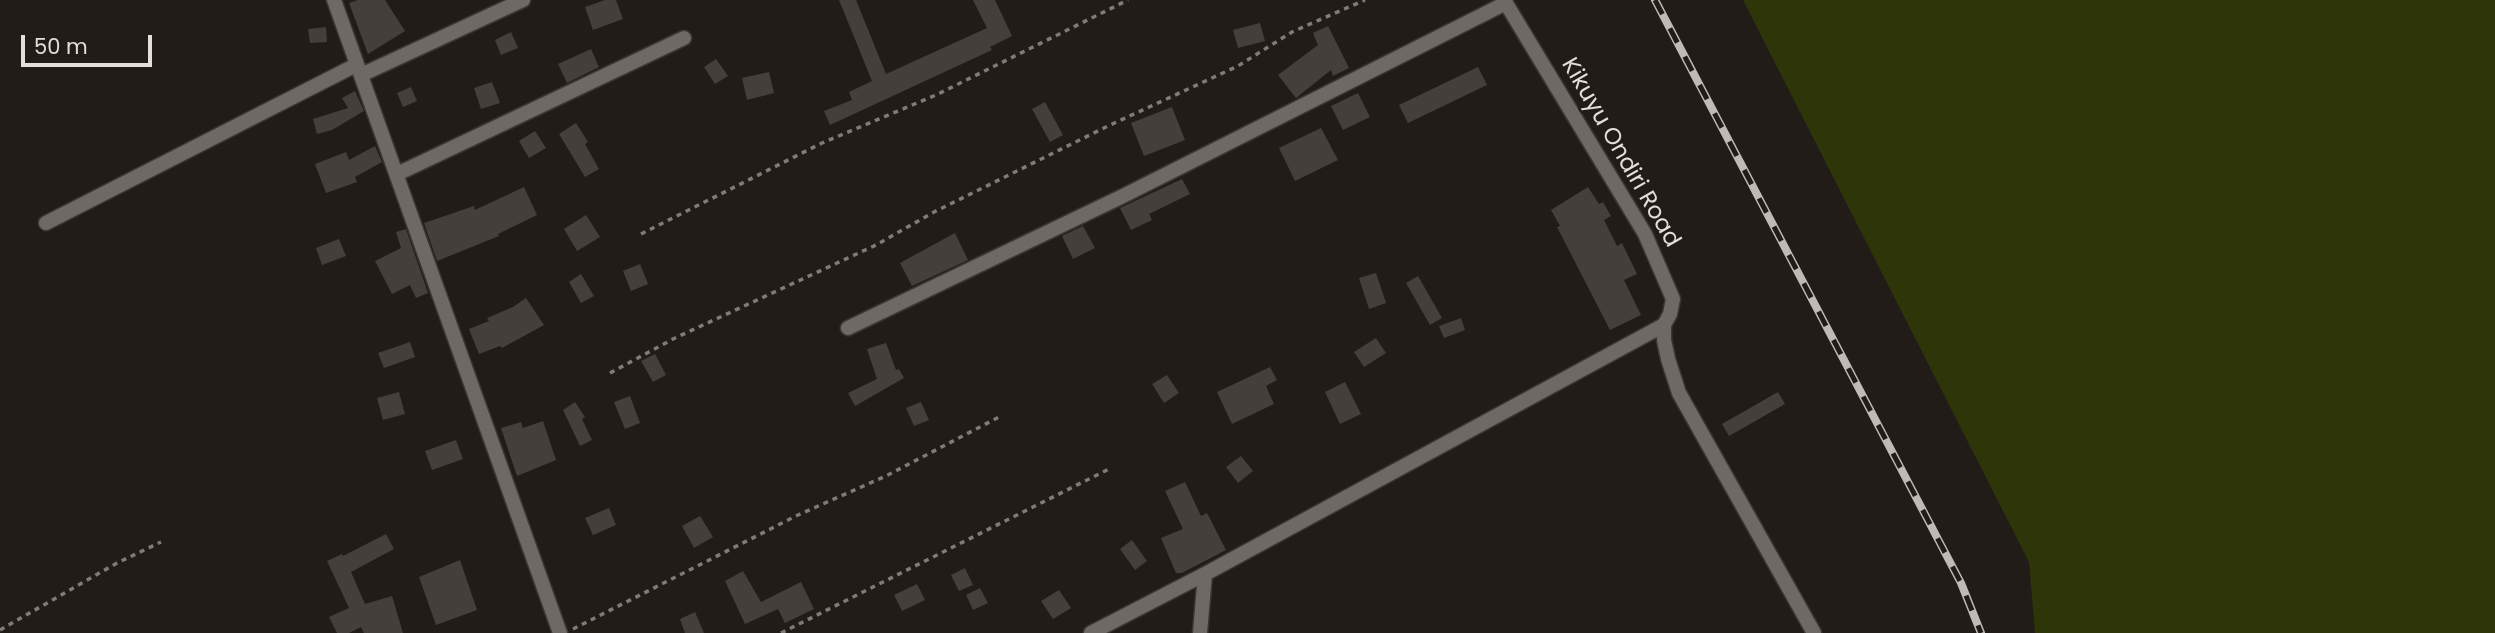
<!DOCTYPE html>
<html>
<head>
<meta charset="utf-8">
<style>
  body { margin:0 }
  #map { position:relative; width:2495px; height:633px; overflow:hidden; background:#221c19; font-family:Poppins,sans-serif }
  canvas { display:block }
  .scale { position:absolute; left:21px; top:35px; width:131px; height:32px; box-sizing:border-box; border:4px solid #e2dfdc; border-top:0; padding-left:9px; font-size:21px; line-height:24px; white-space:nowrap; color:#e2dfdc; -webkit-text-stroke:5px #221c19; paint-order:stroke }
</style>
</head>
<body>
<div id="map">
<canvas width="2495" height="633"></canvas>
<div class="scale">50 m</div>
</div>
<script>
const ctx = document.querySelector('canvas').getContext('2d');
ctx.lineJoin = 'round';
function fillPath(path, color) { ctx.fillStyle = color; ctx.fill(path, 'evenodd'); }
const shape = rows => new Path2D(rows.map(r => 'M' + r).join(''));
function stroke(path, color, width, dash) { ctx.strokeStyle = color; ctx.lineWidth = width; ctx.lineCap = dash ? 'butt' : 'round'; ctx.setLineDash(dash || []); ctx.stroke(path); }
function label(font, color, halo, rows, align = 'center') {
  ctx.font = font + ' Poppins,sans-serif'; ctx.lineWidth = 5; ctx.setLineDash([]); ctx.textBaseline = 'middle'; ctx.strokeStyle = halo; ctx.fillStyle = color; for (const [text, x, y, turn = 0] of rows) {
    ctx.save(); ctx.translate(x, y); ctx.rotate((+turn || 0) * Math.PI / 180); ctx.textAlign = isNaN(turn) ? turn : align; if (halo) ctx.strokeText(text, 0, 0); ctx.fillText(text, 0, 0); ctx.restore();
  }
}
const green = shape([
  [1743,0,2495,0,2495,633,2035,633,2029,562]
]);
const building = shape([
  [358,0,385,0,405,31,368,54,349,3],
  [605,0,616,0,623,19,593,30,585,7],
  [839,0,856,0,886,74,987,28,973,0,995,0,1012,36,990,47,992,50,830,125,824,111,852,100,849,92,872,81],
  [1260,23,1265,41,1238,48,1233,30],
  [1328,26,1349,68,1333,76,1331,70,1296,98,1278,75,1318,45,1313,33],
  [326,27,327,42,310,43,308,29],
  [511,32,518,48,501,55,495,40],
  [591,49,599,67,567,83,558,64],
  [716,59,728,76,715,84,704,67],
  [1478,67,1487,85,1408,123,1399,105],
  [769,72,774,93,747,100,742,78],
  [492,82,500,103,481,109,474,88],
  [411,87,417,101,403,107,397,93],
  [355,91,364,111,332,130,317,134,313,119,348,108,342,98],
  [1358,93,1370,117,1343,130,1331,106],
  [1045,102,1063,135,1050,142,1032,109],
  [1172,107,1185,140,1144,156,1131,123],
  [576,123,588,142,585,144,599,169,585,177,559,134],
  [1321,128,1338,160,1295,181,1279,148],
  [535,131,546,148,529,158,519,141],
  [375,146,382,162,355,177,357,182,326,193,315,164,346,152,349,160],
  [1182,179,1190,194,1149,214,1152,220,1131,230,1120,208],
  [524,187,537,215,498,234,499,236,437,261,424,223,474,206,475,210],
  [1588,187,1599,204,1603,202,1611,216,1604,220,1617,246,1622,243,1637,274,1624,280,1641,315,1610,330,1557,227,1560,226,1551,210],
  [586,215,600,237,577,251,564,229],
  [1083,226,1095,248,1073,259,1062,236],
  [406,229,428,293,416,298,410,285,392,294,375,261,401,248,396,232],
  [955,233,968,260,912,286,900,263],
  [339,239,346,256,322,265,316,248],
  [640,264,648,284,631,291,623,271],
  [1376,273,1386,303,1369,309,1359,278],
  [581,274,594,296,581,303,569,282],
  [1418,276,1442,318,1430,325,1406,283],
  [526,298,544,325,502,348,500,346,479,354,469,329,489,321,487,318,513,307],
  [1461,318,1465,330,1444,338,1439,326],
  [1376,338,1386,353,1364,367,1354,352],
  [410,342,415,357,384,368,378,353],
  [886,343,896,370,899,369,904,378,855,406,848,393,877,379,867,349],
  [655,354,666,375,653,382,641,361],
  [1270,367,1277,380,1266,386,1274,404,1232,424,1217,392],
  [1167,375,1179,393,1164,403,1152,384],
  [1345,382,1361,414,1340,424,1325,392],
  [399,392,405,414,383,420,377,398],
  [1778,392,1785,404,1729,436,1722,424],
  [630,396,640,423,625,429,614,402],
  [575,402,585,417,582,419,592,440,580,446,563,410],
  [921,402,929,420,914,426,906,408],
  [543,421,556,460,517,476,501,428,521,422,523,428],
  [456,440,463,459,432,470,425,451],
  [1241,456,1253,471,1238,483,1226,467],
  [1185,482,1201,516,1207,513,1226,550,1182,573,1176,573,1161,538,1183,529,1165,491],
  [609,508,616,525,593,535,585,518],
  [700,516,713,537,694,548,682,526],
  [386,534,394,549,351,572,365,604,392,596,403,633,364,633,361,627,349,633,337,633,329,617,349,608,327,561,342,554,343,556],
  [1132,540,1147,561,1135,570,1120,549],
  [460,560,477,610,436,625,419,577],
  [965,568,973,585,959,591,951,575],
  [743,571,761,602,801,582,814,609,785,623,778,609,745,624,725,581],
  [917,584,925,600,902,611,894,595],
  [980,588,988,603,973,610,966,595],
  [1059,590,1071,608,1053,619,1041,601],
  [695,612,704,633,685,633,680,619]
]);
const path = shape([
  [641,234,822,143,936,95,1128,0],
  [610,373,675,338,876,245,934,212,1108,126,1238,66,1292,32,1365,0],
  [573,629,798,515,886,476,999,417],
  [0,630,117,563,161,542],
  [781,633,1109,469]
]);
const street = shape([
  [334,0,560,633],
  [1504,0,1645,234,1673,299,1670,314,1664,325,1664,340,1668,359,1679,393,1814,633],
  [361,75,523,0],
  [397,174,684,38],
  [46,223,356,65],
  [848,328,1123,196,1506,3],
  [1091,633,1205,574,1664,325],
  [1200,633,1205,574]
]);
const rail = shape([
  [1655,0,1961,583,1981,633]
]);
const streetNames = [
  ["Kikuyu Ondiri Road",1620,153,60]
];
fillPath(green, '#2e3508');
fillPath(building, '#453f3c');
stroke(street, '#3a3734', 17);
stroke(path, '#7f7b78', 3.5, [5, 5]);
stroke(street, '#6f6965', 14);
stroke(rail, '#bebab7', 8);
stroke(rail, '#221c19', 5, [16]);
label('23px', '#e2dfdc', '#221c19', streetNames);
</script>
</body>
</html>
